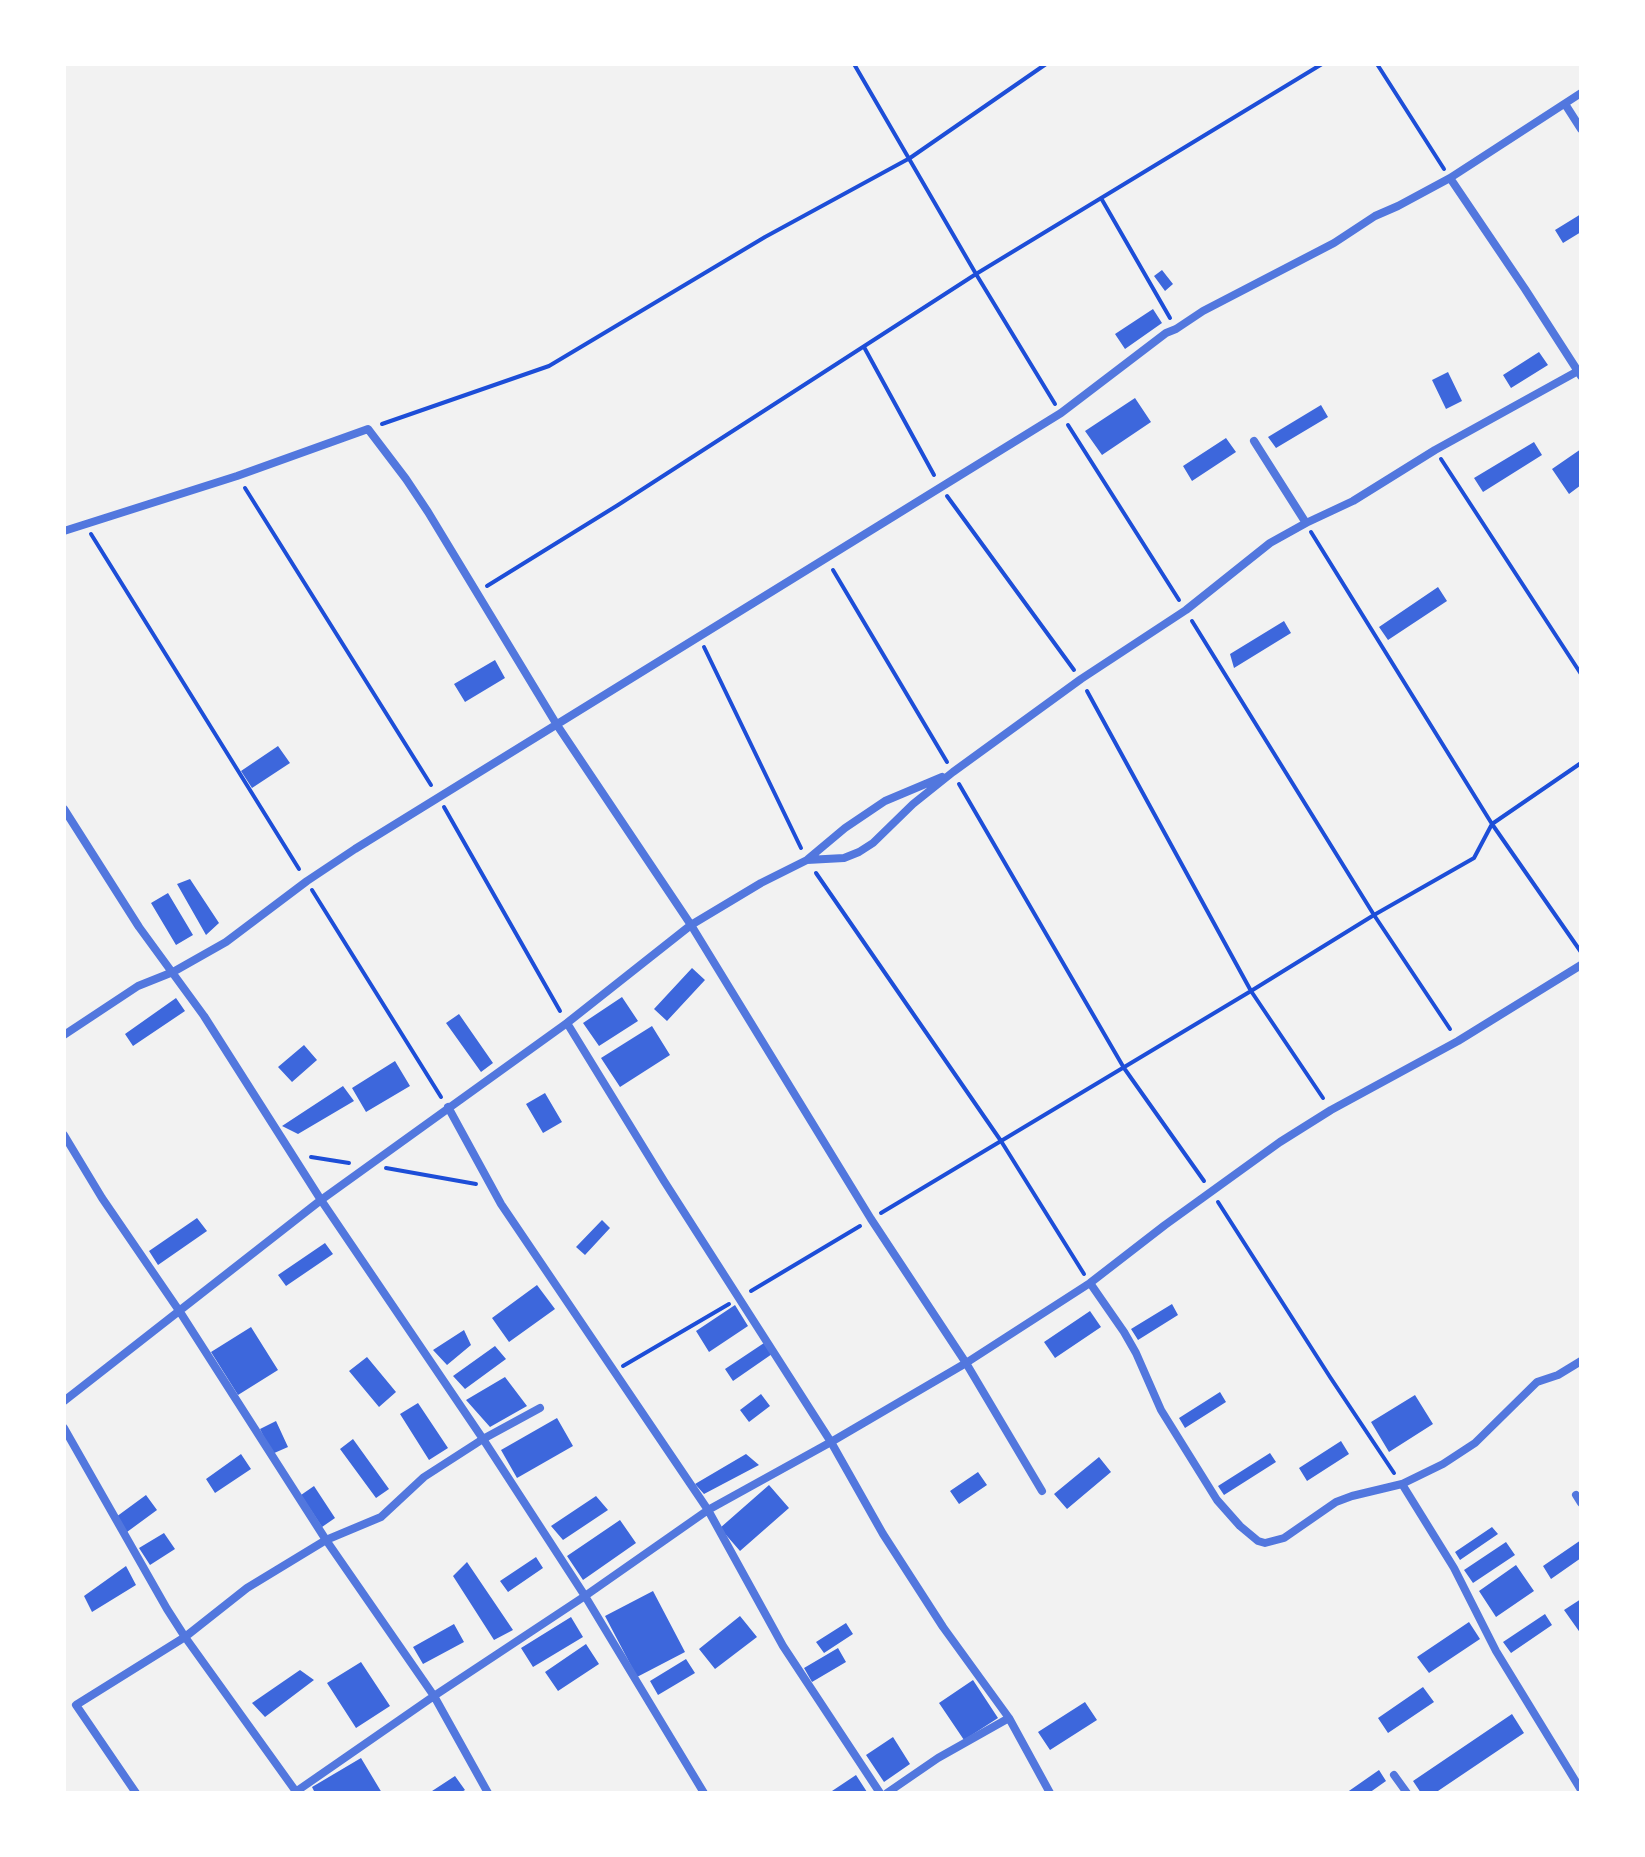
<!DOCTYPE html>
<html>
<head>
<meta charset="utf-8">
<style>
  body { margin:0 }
  #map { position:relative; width:1645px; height:1857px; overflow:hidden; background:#f2f2f2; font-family:Spectral,serif }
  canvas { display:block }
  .frame { position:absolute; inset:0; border:66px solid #fff; pointer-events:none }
</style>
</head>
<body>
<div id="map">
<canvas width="1645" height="1857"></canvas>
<div class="frame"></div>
</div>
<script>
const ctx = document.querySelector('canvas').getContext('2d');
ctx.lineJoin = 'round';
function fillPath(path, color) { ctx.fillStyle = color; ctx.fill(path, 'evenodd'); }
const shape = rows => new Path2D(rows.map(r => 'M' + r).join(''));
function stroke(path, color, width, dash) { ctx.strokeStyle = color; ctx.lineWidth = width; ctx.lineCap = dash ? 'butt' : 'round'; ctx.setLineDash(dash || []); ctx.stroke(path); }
const building = shape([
  [1581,214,1581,232,1563,243,1555,230],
  [1162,270,1173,284,1165,291,1154,276],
  [1153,309,1162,323,1125,349,1115,334],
  [1539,352,1548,365,1511,388,1503,375],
  [1448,372,1462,401,1446,409,1432,380],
  [1135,398,1151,422,1102,455,1085,431],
  [1321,405,1328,417,1276,448,1268,437],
  [1226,438,1236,452,1192,481,1183,466],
  [1534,442,1542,455,1483,492,1474,478],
  [1581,449,1581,485,1569,494,1552,469],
  [1438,587,1447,601,1388,640,1379,627],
  [1284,621,1291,633,1234,668,1230,654],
  [495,660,505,678,465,702,454,684],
  [278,746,290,763,252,788,241,771],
  [190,879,219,923,206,935,177,884],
  [168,893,193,935,176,945,151,903],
  [692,968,705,980,667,1021,654,1009],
  [622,997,638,1021,599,1046,583,1023],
  [176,998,185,1011,133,1046,125,1034],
  [459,1014,493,1063,481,1072,446,1023],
  [652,1026,670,1055,620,1087,601,1058],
  [304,1045,317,1060,292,1082,278,1067],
  [395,1061,410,1086,366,1112,352,1088],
  [343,1086,354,1101,298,1134,282,1126],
  [545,1093,562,1122,543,1133,526,1104],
  [197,1218,207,1231,158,1265,149,1251],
  [602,1220,610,1228,585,1255,576,1247],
  [325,1243,333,1254,286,1286,278,1275],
  [537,1285,555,1309,509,1342,492,1318],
  [1172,1304,1178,1315,1138,1340,1131,1329],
  [735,1305,748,1326,709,1352,696,1331],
  [1090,1311,1101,1327,1055,1358,1044,1342],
  [251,1327,278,1370,238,1395,211,1352],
  [464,1330,471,1345,447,1365,433,1350],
  [764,1343,772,1354,733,1381,725,1369],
  [495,1346,506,1359,465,1389,453,1376],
  [367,1357,396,1392,379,1407,349,1371],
  [505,1377,527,1406,490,1427,466,1400],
  [1220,1392,1226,1402,1185,1428,1179,1418],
  [761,1394,770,1406,749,1422,740,1410],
  [1415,1395,1433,1424,1389,1452,1371,1422],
  [418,1403,448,1448,429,1460,400,1414],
  [557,1418,573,1446,517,1478,501,1450],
  [276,1421,288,1447,272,1454,260,1429],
  [353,1439,389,1489,376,1498,340,1449],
  [1341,1441,1349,1454,1307,1481,1299,1468],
  [1270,1453,1276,1462,1224,1495,1218,1486],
  [241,1454,251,1469,215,1493,206,1479],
  [746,1454,759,1465,704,1494,695,1484],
  [1099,1457,1111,1472,1067,1509,1054,1494],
  [978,1472,987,1485,959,1504,950,1491],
  [769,1485,789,1508,740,1551,720,1528],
  [314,1486,335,1518,322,1527,301,1495],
  [146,1495,157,1510,127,1532,116,1517],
  [596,1496,608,1510,563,1540,551,1526],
  [620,1520,636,1543,583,1580,567,1556],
  [1492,1527,1498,1534,1460,1560,1455,1552],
  [164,1533,175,1549,150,1565,139,1548],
  [1581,1540,1581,1558,1551,1579,1543,1566],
  [1506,1542,1515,1555,1473,1583,1464,1570],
  [536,1557,543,1568,508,1592,500,1581],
  [467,1562,513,1630,494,1640,453,1576],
  [1516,1565,1534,1591,1496,1617,1479,1591],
  [126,1566,136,1585,92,1612,84,1596],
  [653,1591,685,1652,637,1677,605,1616],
  [1581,1599,1581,1634,1564,1610],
  [1545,1614,1552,1625,1511,1653,1503,1642],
  [740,1616,757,1637,715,1669,699,1649],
  [571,1617,583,1637,533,1667,521,1648],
  [1469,1622,1480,1639,1429,1673,1417,1657],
  [846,1623,853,1634,824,1653,816,1642],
  [454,1624,464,1642,423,1664,413,1647],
  [586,1644,599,1664,558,1691,545,1672],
  [838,1648,846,1662,812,1682,804,1668],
  [686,1659,695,1673,658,1695,650,1681],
  [361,1662,390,1706,356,1728,327,1683],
  [300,1670,314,1680,265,1717,252,1703],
  [973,1680,998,1718,964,1740,939,1703],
  [1423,1687,1434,1702,1388,1733,1378,1718],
  [1085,1702,1097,1720,1050,1750,1038,1732],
  [1512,1714,1524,1733,1435,1793,1421,1793,1413,1781],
  [893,1737,910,1764,884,1782,866,1755],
  [361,1758,382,1793,315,1793,312,1787],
  [1379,1770,1386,1781,1369,1793,1346,1793],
  [856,1775,867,1792,829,1793],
  [455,1776,465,1790,460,1793,429,1793]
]);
const path = shape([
  [854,64,976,274,1055,404],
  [1377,64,1444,169],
  [1101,198,1170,318],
  [864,347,934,475],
  [382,424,549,366,765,237,910,158,1046,64],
  [1068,425,1179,600],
  [1441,459,1581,674],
  [245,488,431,785],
  [947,496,1074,670],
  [1311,532,1492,824,1581,952],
  [91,534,299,869],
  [833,570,947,762],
  [487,586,618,505,976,274,1322,64],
  [1192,621,1374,915,1450,1029],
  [704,647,801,848],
  [1087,691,1251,991,1323,1098],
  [959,784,1124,1068,1204,1181],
  [444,807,560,1011],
  [816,873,1001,1141,1084,1274],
  [312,890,441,1097],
  [311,1157,349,1163],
  [386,1168,476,1184],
  [1218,1202,1330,1377,1394,1473],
  [881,1213,1251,991,1374,915,1474,858,1492,824,1581,763],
  [751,1291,860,1226],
  [623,1366,729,1304]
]);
const minor = shape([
  [1565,104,1581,129],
  [1450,178,1525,289,1581,376],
  [1254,441,1306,523],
  [64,531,237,476,368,429,406,479,428,512,557,725,691,925,871,1219,966,1363,1042,1491],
  [64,809,139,927,204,1016,321,1200,483,1439,585,1596,704,1793],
  [808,859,845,828,885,801,942,777],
  [567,1023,664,1181,831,1442,883,1534,943,1627,1009,1718,1050,1793],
  [64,1035,138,986,173,972,226,942,307,881,355,849,1061,413,1166,333,1176,329,1203,311,1334,243,1375,216,1398,206,1450,178,1581,93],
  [448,1107,501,1204,708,1510,783,1646,880,1793],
  [64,1135,102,1198,180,1312,326,1540,434,1696,488,1793],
  [1090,1283,1124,1332,1136,1353,1161,1410,1217,1500,1240,1526,1258,1541,1265,1543,1284,1538,1336,1502,1352,1496,1402,1484,1443,1464,1475,1443,1537,1382,1558,1375,1581,1361],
  [64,1401,321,1200,567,1023,691,925,761,883,807,860,844,858,859,852,873,843,913,804,953,772,1081,679,1186,610,1270,543,1306,523,1353,501,1435,450,1578,371],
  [64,1428,167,1609,185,1637,297,1793],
  [1402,1484,1454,1568,1496,1651,1581,1790],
  [1576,1495,1581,1503],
  [1394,1775,1407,1793],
  [136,1793,76,1705,185,1637,247,1588,326,1540,381,1517,424,1477,483,1439,540,1408],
  [294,1793,434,1696,585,1596,708,1510,831,1442,966,1363,1090,1283,1165,1225,1280,1142,1331,1110,1458,1041,1581,965],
  [887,1793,938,1758,1009,1718]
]);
fillPath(building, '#3d67dc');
stroke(path, '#1d4ed8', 4);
stroke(minor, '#5277de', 8);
</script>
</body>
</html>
